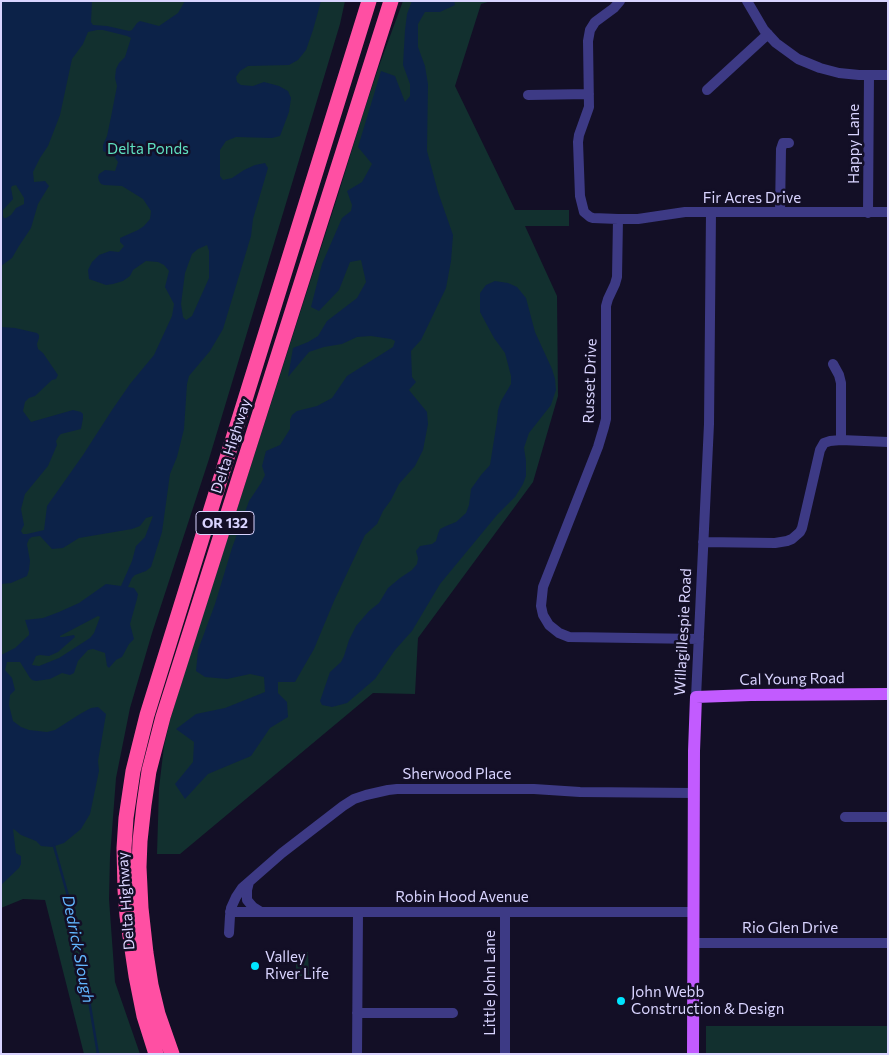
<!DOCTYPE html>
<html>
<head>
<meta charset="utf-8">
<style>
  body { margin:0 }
  #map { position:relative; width:889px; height:1055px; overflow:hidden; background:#130f26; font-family:Commissioner,sans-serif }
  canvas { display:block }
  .frame { position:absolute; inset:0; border:2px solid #d9d4ff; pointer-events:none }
</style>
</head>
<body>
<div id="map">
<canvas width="889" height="1055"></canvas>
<div class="frame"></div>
</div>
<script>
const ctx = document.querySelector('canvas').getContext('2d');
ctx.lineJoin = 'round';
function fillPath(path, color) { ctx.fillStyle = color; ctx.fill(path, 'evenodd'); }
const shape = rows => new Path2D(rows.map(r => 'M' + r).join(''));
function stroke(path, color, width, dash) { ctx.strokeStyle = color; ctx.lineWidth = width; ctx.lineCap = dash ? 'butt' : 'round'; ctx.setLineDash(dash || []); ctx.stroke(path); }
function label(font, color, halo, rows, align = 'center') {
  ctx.font = font + ' Commissioner,sans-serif'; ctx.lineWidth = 5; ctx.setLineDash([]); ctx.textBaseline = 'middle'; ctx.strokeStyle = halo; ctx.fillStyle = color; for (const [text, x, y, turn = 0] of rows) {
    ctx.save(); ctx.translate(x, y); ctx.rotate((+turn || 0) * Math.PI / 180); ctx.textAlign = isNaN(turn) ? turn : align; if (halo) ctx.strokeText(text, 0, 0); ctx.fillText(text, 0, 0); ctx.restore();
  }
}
const green = shape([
  [1,1,345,1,340,24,209,459,152,633,130,708,116,778,110,857,109,899,115,982,140,1054,84,1054,45,900,23,899,1,908],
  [403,1,491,1,481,4,455,86,515,210,569,210,569,226,525,226,557,296,558,396,533,482,418,638,415,694,373,693,180,854,157,854,159,788,164,746,170,720,188,661,338,195,363,114,379,66],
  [296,952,308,952,309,976,296,976],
  [706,1026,888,1026,888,1054,706,1054]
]);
const water = shape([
  [1,1,92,1,91,22,93,25,107,26,129,31,132,30,137,23,140,21,159,26,178,13,185,1,321,1,313,30,306,50,298,60,289,65,248,66,240,71,236,77,237,82,241,85,253,86,264,82,279,86,288,91,291,98,289,112,280,136,272,138,236,137,226,141,220,150,220,176,223,180,232,178,244,170,255,165,265,163,268,168,253,219,251,236,223,329,210,351,189,376,187,384,184,429,177,457,170,474,162,532,151,567,146,571,135,575,132,578,128,587,134,588,138,594,137,599,130,624,134,639,129,644,122,657,116,660,109,668,107,666,105,653,93,649,88,650,78,661,74,673,70,675,62,673,50,679,36,681,32,680,30,678,20,662,7,662,5,670,12,678,15,690,10,695,9,705,13,721,21,727,29,730,47,732,55,730,80,714,91,708,98,707,106,714,98,761,99,771,90,814,81,829,64,843,52,847,41,846,36,841,21,835,15,830,13,829,16,853,21,856,21,864,19,868,1,885,1,655,15,648,29,635,29,632,25,620,43,618,59,612,79,603,106,584,121,586,132,561,136,546,145,537,153,516,146,518,140,526,132,529,79,538,63,548,52,549,40,536,32,537,29,539,27,544,30,561,29,570,27,576,11,583,1,584,1,327,15,328,37,333,39,335,39,338,37,344,38,349,43,353,58,375,56,379,52,380,35,396,29,398,25,402,23,411,31,422,73,410,81,412,83,414,83,418,81,429,61,434,59,436,56,441,57,445,48,466,25,494,21,509,24,525,21,531,23,534,27,534,44,530,47,506,83,455,112,410,130,384,154,355,172,316,174,304,165,287,169,271,164,265,158,262,146,261,133,270,130,276,123,281,113,284,106,285,89,279,88,270,92,262,99,255,110,251,119,252,124,246,120,242,120,238,138,230,144,226,150,219,151,211,143,199,122,186,104,185,101,184,99,181,98,177,99,174,105,170,115,171,118,162,114,156,103,151,103,145,107,136,111,117,117,86,115,78,116,69,119,63,125,57,131,38,127,36,103,30,97,30,88,32,83,44,72,59,60,115,48,146,40,158,33,172,34,182,45,181,49,186,38,204,31,228,19,246,12,258,1,266],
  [16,185,24,198,24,204,16,208,11,215,6,218,4,218,3,216,3,210,13,199,11,188,12,186],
  [207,245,209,251,209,278,192,316,186,320,183,317,181,304,185,273,192,254,198,249],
  [98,616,100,617,94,633,90,638,59,658,39,666,32,665,36,656,40,655,49,656,58,652,75,637,74,635,63,637,60,637,60,636],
  [412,1,454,1,455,5,440,12,425,12,418,24,418,47,425,66,428,84,427,151,438,192,453,235,451,261,446,288,421,340,411,351,412,377,416,382,409,390,427,412,428,424,423,450,415,466,399,484,391,500,383,511,377,524,365,535,334,601,314,649,295,682,278,682,278,693,287,702,288,717,270,728,251,756,208,774,185,799,175,784,193,762,194,742,176,729,196,714,225,708,265,692,264,677,250,674,227,679,205,677,196,671,198,650,215,604,232,548,249,501,261,483,265,475,262,466,266,451,280,445,290,429,290,420,292,415,297,411,317,406,332,398,347,376,393,347,395,341,391,339,371,336,357,337,342,344,324,347,309,352,288,377,293,348,308,342,318,336,327,321,357,298,366,282,361,260,350,262,339,290,319,311,311,307,322,264,342,218,351,211,352,205,347,191,362,182,372,164,358,147,381,71,395,76,405,102,410,96,410,84,403,65,405,30,407,14],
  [495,281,508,283,517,287,526,298,535,332,552,369,555,379,556,390,551,405,529,433,524,448,526,461,526,476,523,484,515,497,497,515,440,584,412,631,395,650,375,679,347,703,332,707,322,705,320,701,330,672,341,662,344,656,349,640,356,626,369,611,379,603,388,588,400,578,412,570,417,564,418,558,416,551,420,546,432,544,436,541,438,534,440,529,446,526,456,522,466,513,469,505,471,489,481,475,490,465,497,421,498,410,501,401,511,384,511,376,505,353,494,338,480,312,480,293,486,285]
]);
const stream = shape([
  [54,846,77,928,98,1054]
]);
const minor = shape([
  [620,1,614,8,595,22,590,30,588,41,589,107,579,135,578,142,580,196,584,212,590,217,593,218,618,219,617,277,615,284,608,299,606,306,606,419,604,427,598,447,543,587,541,606,543,615,549,625,559,633,569,637,699,639],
  [747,1,764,30,776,43,798,59,820,68,839,73,859,75,888,75],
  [707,90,768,34],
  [528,95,589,94],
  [780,212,781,149,783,143,789,143],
  [868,213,869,75],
  [618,219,638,219,685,212,888,212],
  [833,364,839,375,841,383,841,440],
  [703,542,775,543,787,541,792,539,800,532,802,528,820,450,824,443,830,441,841,440,888,442],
  [696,697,709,424,711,212],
  [845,817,888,817],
  [249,882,247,890,247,900,253,907,261,912],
  [230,912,693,912],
  [229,933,230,916,231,908,236,897,242,888,282,853,343,806,354,799,366,795,388,790,397,789,534,789,580,792,694,793],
  [693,943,888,943],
  [357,1013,453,1013],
  [357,1054,358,913],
  [505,1054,505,912]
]);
const major = shape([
  [693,1054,694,751,696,697,751,695,888,694]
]);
const highway = shape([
  [156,1054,144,1016,136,976,127,916,125,890,124,848,126,818,133,771,147,715,369,1],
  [172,1054,158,1014,151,985,146,953,141,908,139,867,140,841,144,805,149,771,163,717,391,1]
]);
const markers = [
  [255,966,5,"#00e5ff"],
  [621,1001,5,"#00e5ff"]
];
const shields = [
  [225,523,58]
];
const shieldNames = [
  ["OR 132",225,523]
];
const streetNames = [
  ["Happy Lane",854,144,-90],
  ["Fir Acres Drive",752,198],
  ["Russet Drive",590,381,-88],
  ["Delta Highway",231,446,-72],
  ["Willagillespie Road",683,632,-87],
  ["Cal Young Road",792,679,-1],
  ["Sherwood Place",457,774],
  ["Robin Hood Avenue",462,897],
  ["Delta Highway",126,901,-94],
  ["Rio Glen Drive",790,928],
  ["Little John Lane",490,983,-90]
];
const parkNames = [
  ["Delta Ponds",148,149]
];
const poiNames = [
  ["Valley",265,957],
  ["River Life",265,974],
  ["John Webb",631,992],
  ["Construction & Design",631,1009]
];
const waterNames = [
  ["Dedrick Slough",78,949,79]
];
fillPath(green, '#12302f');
fillPath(water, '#0c2248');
stroke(stream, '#0c2248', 2.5);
stroke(minor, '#3d3a85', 10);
stroke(major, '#c25bff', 12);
stroke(highway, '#ff4fa3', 15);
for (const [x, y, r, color] of markers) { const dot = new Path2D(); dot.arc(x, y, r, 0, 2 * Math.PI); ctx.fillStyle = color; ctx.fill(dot); stroke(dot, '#130f26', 2); }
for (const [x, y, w] of shields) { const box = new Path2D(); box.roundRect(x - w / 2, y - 11.5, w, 23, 4); ctx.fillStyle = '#130f26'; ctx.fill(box); stroke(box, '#d9d4ff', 1); }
label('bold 14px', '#d9d4ff', null, shieldNames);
label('15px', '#d9d4ff', '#130f26', streetNames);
label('15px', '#5fe0c0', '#130f26', parkNames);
label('15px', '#d9d4ff', '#130f26', poiNames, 'left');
label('italic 16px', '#62b6ff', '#130f26', waterNames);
</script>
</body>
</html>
